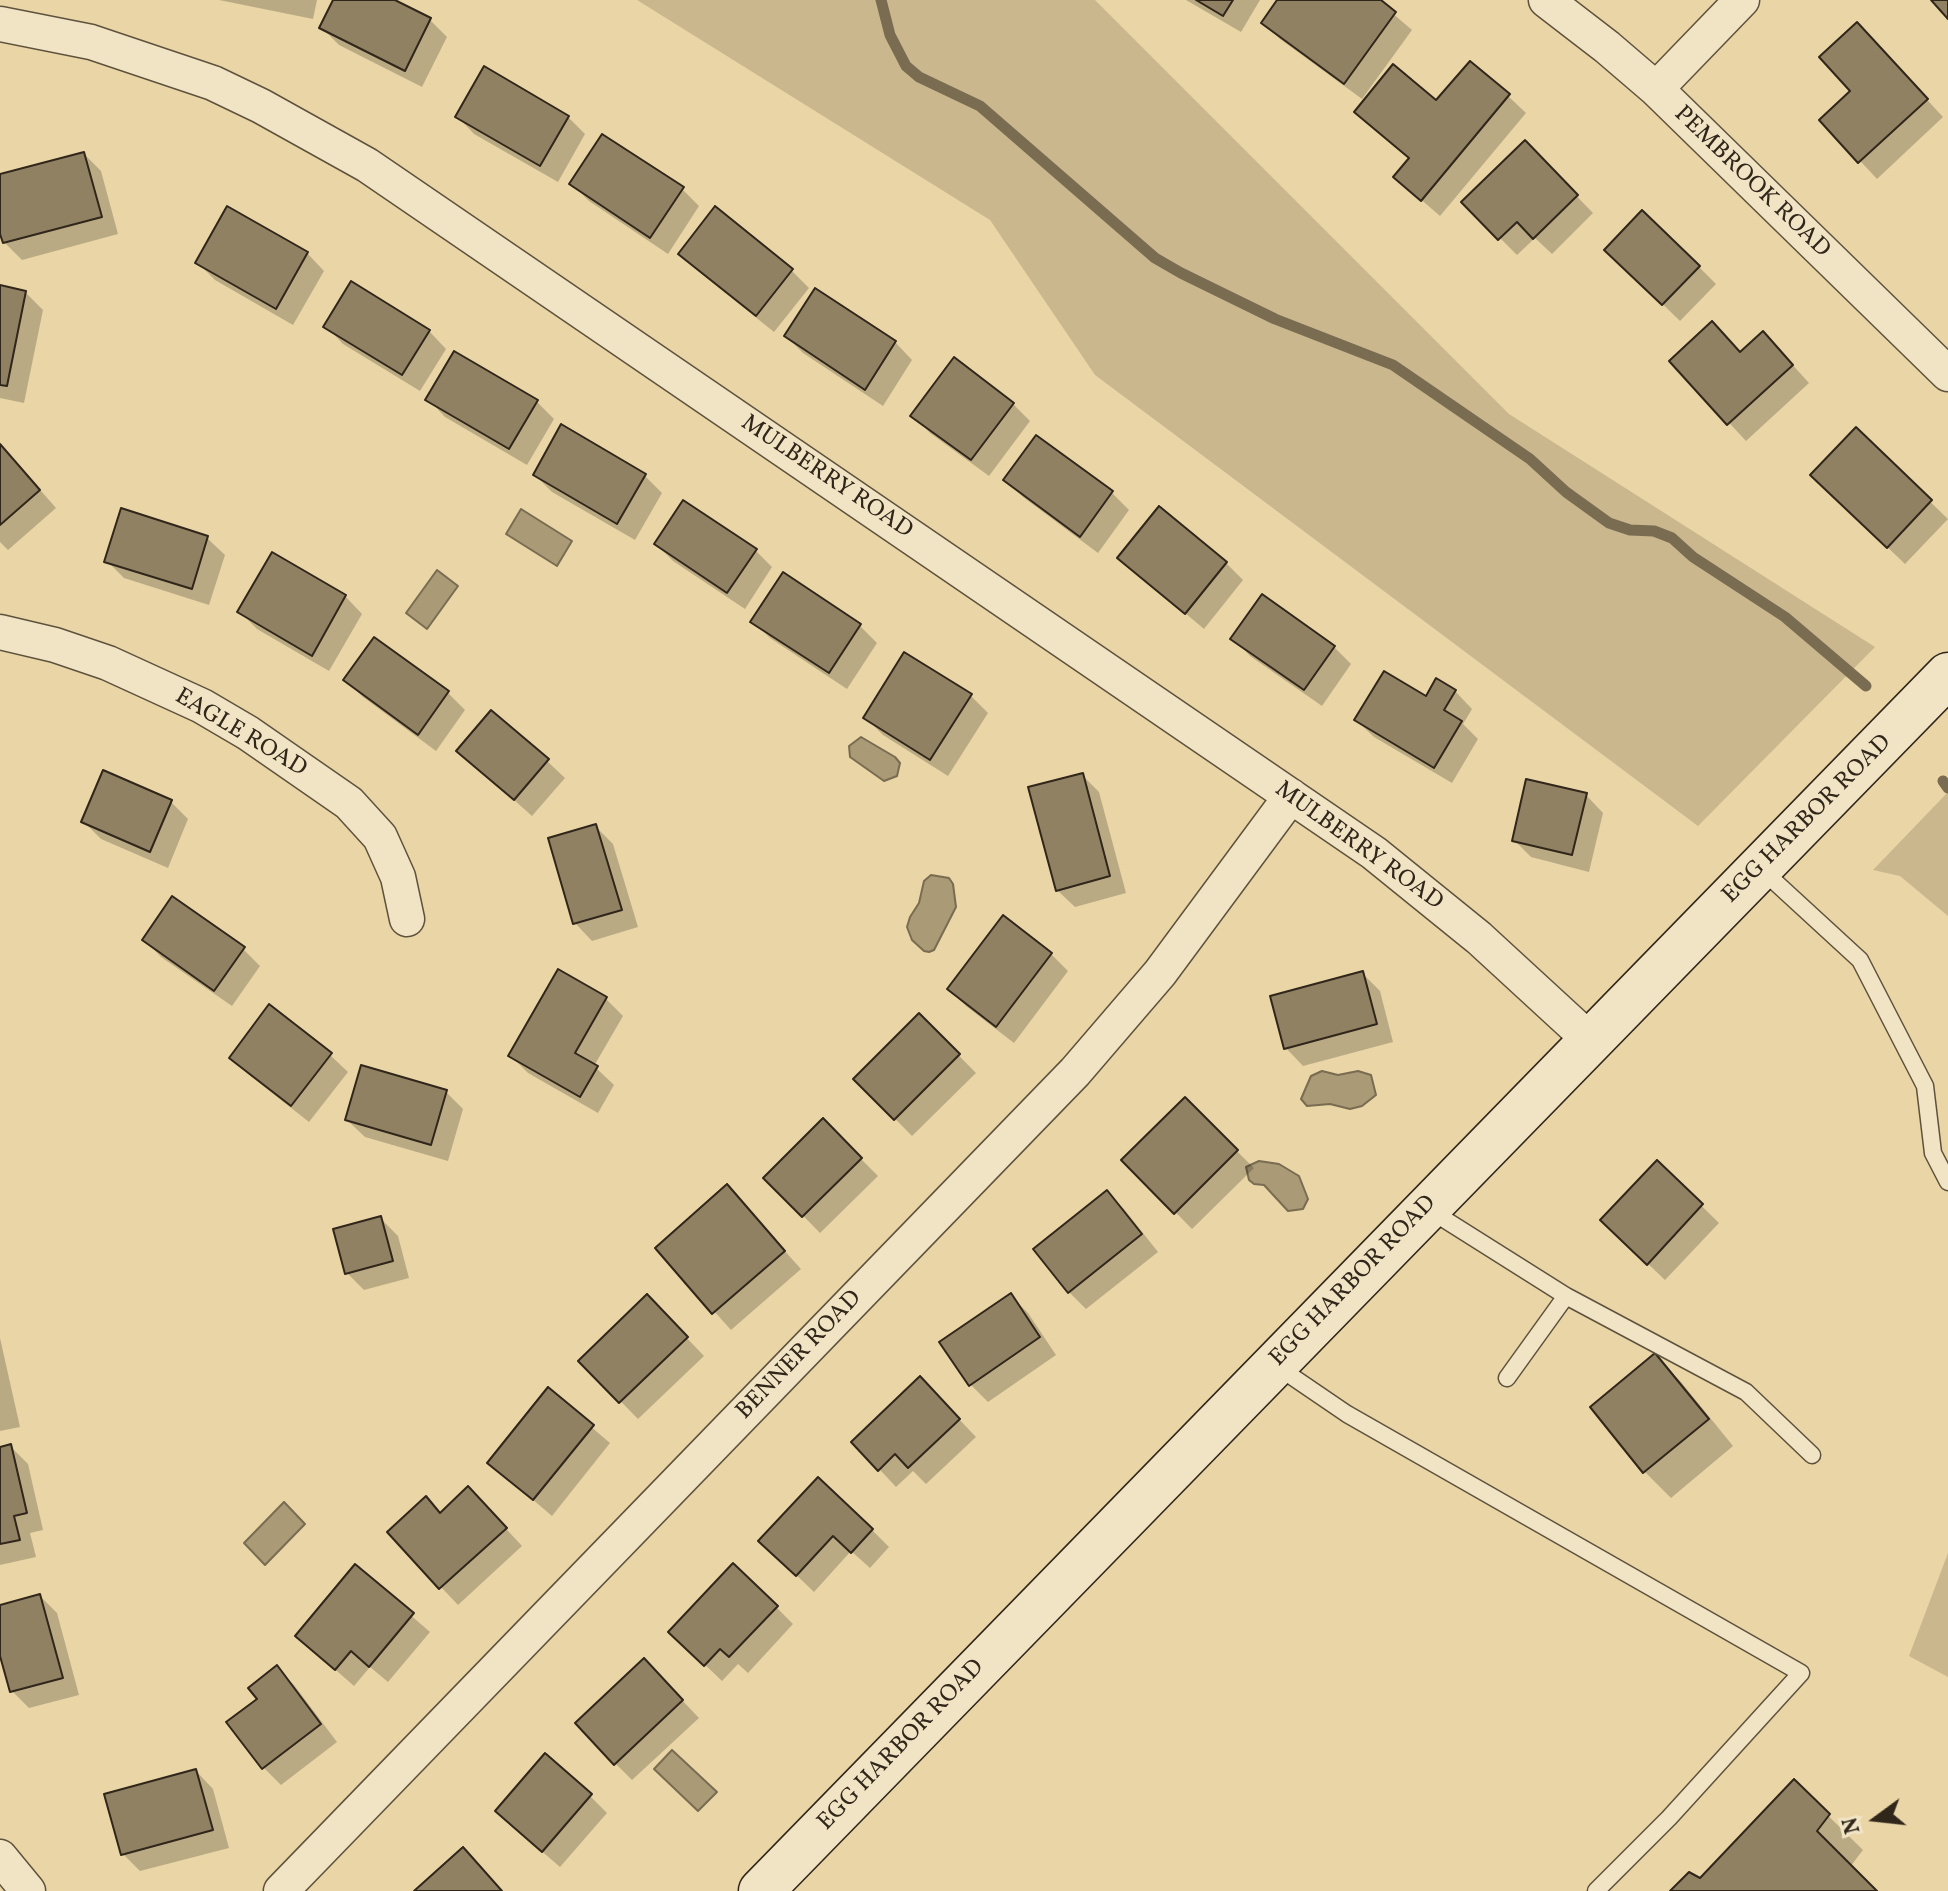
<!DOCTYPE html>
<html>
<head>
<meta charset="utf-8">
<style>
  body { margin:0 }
  #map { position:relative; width:1948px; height:1891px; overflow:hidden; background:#e9d5a6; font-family:Vollkorn,serif }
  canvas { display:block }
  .north { position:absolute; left:1836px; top:1779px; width:80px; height:80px; -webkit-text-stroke:6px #f1e4c5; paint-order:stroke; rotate:255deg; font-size:22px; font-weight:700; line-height:32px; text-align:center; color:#30261a }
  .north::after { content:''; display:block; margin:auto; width:28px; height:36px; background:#30261a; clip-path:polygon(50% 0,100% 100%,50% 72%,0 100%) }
</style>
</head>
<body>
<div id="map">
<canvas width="1948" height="1891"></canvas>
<div class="north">N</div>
</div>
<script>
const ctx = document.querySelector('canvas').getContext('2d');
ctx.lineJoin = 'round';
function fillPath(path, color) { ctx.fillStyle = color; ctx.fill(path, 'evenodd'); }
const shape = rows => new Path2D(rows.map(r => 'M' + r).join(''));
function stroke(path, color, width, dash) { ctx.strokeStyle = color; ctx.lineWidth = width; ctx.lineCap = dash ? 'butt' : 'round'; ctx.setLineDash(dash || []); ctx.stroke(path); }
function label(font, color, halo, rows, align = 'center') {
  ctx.font = font + ' Vollkorn,serif'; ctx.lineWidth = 6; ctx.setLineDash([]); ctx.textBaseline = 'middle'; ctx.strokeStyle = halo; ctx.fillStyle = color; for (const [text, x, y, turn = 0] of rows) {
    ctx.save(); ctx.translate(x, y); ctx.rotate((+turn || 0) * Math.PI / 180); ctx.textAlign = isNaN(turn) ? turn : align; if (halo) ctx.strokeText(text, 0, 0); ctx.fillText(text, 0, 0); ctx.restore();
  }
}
const green = shape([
  [637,0,1095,0,1509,414,1875,647,1698,826,1095,375,990,220],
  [1948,792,1948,916,1900,876,1873,870],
  [1948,1553,1948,1677,1909,1656]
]);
const water = shape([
  [521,509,572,541,557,566,506,534,521,509],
  [437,570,458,586,427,629,406,613,437,570],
  [861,737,895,757,900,763,897,776,884,781,850,757,849,746,861,737],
  [931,875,949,878,953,884,956,907,934,950,929,952,924,951,912,940,907,927,910,917,919,903,924,881,931,875],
  [1322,1071,1338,1075,1358,1071,1371,1075,1376,1095,1362,1106,1350,1109,1330,1104,1307,1106,1301,1099,1311,1076,1322,1071],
  [1259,1161,1279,1164,1299,1176,1308,1199,1303,1209,1288,1211,1264,1185,1254,1184,1249,1180,1246,1167,1259,1161],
  [284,1502,305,1524,265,1565,244,1543,284,1502],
  [672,1750,717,1792,698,1811,654,1769,672,1750]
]);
const shadow = shape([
  [219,0,317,0,313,19],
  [335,0,391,0,430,20,447,37,422,87,339,45,322,28],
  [1186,0,1260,0,1241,32],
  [1280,0,1377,0,1412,30,1362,99,1280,39,1263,22],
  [1874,42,1943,117,1877,179,1822,120,1853,91],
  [1508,96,1526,113,1440,216,1395,177,1410,159,1357,112],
  [457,116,568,117,585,134,558,182,474,134],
  [1525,143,1593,213,1552,254,1535,238,1517,255,1464,202],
  [84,154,101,171,118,234,22,260,4,242,0,226,0,176],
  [572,184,682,189,699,206,668,254,589,201],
  [715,209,792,271,809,288,774,332,698,271,681,253],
  [1607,250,1699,267,1716,284,1680,321],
  [307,253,324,271,293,325,215,280,198,263],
  [0,287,25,292,43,310,24,403,0,398],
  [326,326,429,331,446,349,420,391,343,344],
  [786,336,895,342,912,360,883,406,803,353],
  [1780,351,1809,383,1746,441,1672,361],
  [428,399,537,402,554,419,527,465,445,417],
  [1013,404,1030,421,989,476,930,433,913,415],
  [1856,430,1948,519,1905,564,1830,492],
  [0,444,56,508,8,550,0,542],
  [535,475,645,476,662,493,635,540,552,492],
  [1006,480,1112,493,1129,510,1098,553,1023,497],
  [207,538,225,555,209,605,124,578,107,561],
  [656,544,755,550,772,567,745,609,673,561],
  [1120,558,1226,563,1243,580,1204,629],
  [345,596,362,614,329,671,257,629,240,612],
  [753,621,860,626,877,643,847,689,770,638],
  [1233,638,1334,647,1351,664,1322,706,1250,656],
  [375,640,448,693,465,710,436,751,363,697,345,680],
  [1455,691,1472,709,1463,724,1478,739,1452,783,1374,737,1356,720],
  [970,695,988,713,948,776,883,735,866,718],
  [459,751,547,761,565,778,532,816],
  [105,773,171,802,188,819,168,868,101,839,83,821],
  [1082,775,1099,792,1126,893,1075,907,1057,890],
  [1586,795,1603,813,1589,872,1531,857,1514,840],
  [595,826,613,844,638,927,592,941,575,923],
  [144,939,243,949,260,966,232,1006,161,957],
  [1051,954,1068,971,1014,1043,966,1006,949,989],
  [559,971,606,999,623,1016,594,1066,614,1085,598,1113,528,1073,511,1056],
  [1362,973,1380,991,1393,1042,1303,1066,1286,1048],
  [919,1015,976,1073,912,1136,856,1079],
  [330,1055,348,1072,309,1122,248,1074,231,1057],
  [446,1092,463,1109,448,1161,365,1137,347,1120],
  [1185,1100,1254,1168,1192,1229,1124,1160],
  [823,1121,878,1176,820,1233,766,1178],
  [1657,1162,1719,1223,1665,1280,1620,1237],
  [727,1187,801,1269,731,1330,657,1248],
  [1107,1192,1124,1209,1158,1252,1086,1309,1069,1292,1035,1249],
  [381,1219,398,1236,409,1278,364,1290,347,1273],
  [1011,1296,1028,1313,1056,1355,988,1402,970,1384],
  [664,1314,704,1356,638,1419,581,1361],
  [0,1338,20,1427,0,1431],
  [1655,1356,1681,1382,1733,1446,1671,1498,1645,1472,1592,1408],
  [548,1390,610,1443,552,1516,490,1463],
  [937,1396,976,1437,926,1484,913,1471,896,1487,854,1442],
  [11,1447,28,1464,43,1530,30,1533,36,1557,0,1565,0,1449],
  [485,1506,522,1546,458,1605,390,1533,441,1514],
  [872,1530,889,1547,870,1568,851,1551,814,1592,761,1541],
  [355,1567,430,1632,388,1682,370,1667,354,1686,297,1636],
  [40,1596,57,1613,79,1695,29,1708,12,1691,0,1648,0,1607],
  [776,1607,793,1624,748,1673,738,1664,722,1681,671,1632],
  [276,1668,294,1685,337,1742,281,1785,264,1768,229,1723,259,1700],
  [661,1678,699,1718,632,1780,615,1763],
  [196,1771,213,1789,229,1848,140,1871,123,1854],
  [1794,1782,1863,1850,1850,1867,1874,1891,1673,1891,1700,1881],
  [590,1796,607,1813,560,1867,515,1828]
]);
const stream = shape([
  [881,0,890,35,906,66,919,77,980,106,1155,258,1181,273,1275,319,1393,365,1530,459,1566,492,1609,523,1630,530,1654,531,1672,538,1693,557,1785,617,1866,686],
  [1943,781,1948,788]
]);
const building = shape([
  [333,0,395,0,431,18,405,71,319,28,333,0],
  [1196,0,1233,0,1223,16,1196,0],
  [1277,0,1381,0,1396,12,1344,84,1261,23,1277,0],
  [1931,0,1948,0,1948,19,1931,0],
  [1857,22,1928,99,1858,163,1819,120,1850,91,1819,57,1857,22],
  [1470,61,1510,94,1421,201,1393,177,1409,158,1354,112,1393,64,1436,100,1470,61],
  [484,66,569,116,540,166,455,117,484,66],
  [602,134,684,187,650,238,569,184,602,134],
  [1525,140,1578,195,1533,239,1517,222,1498,240,1461,202,1525,140],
  [84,152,102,217,3,243,0,234,0,174,84,152],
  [227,206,308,252,276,309,195,263,227,206],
  [715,206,793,269,756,316,678,254,715,206],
  [1642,210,1700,266,1662,305,1604,250,1642,210],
  [351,281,430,330,402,375,323,327,351,281],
  [0,285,26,291,7,386,0,385,0,285],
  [815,288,896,341,865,390,784,336,815,288],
  [1712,321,1740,352,1763,331,1793,365,1727,425,1669,361,1712,321],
  [454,351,538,400,509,449,425,400,454,351],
  [954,357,1014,403,971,460,910,416,954,357],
  [561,424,646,474,617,524,533,475,561,424],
  [1856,427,1932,500,1887,548,1810,475,1856,427],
  [1036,435,1113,491,1080,537,1003,480,1036,435],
  [0,444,40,490,0,525,0,444],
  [683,500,757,549,727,593,654,544,683,500],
  [1159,506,1227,562,1185,614,1117,558,1159,506],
  [121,508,208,536,192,589,104,562,121,508],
  [272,552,346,595,312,656,237,612,272,552],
  [783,572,861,624,829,673,750,622,783,572],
  [1262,594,1335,646,1304,690,1230,639,1262,594],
  [374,637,449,691,418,735,343,680,374,637],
  [904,652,972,694,930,760,863,718,904,652],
  [1384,671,1426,696,1436,678,1456,690,1444,710,1462,721,1434,768,1354,720,1384,671],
  [491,710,549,759,514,800,456,751,491,710],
  [103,770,172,800,150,852,81,822,103,770],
  [1083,773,1110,876,1056,891,1028,787,1083,773],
  [1526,779,1587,793,1572,855,1512,841,1526,779],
  [596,824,622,910,573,924,548,838,596,824],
  [172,896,245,947,214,991,142,940,172,896],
  [1003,915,1052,953,996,1027,947,989,1003,915],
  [558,969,607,997,575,1053,598,1066,580,1097,508,1056,558,969],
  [1363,971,1377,1024,1284,1049,1270,996,1363,971],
  [269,1004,332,1053,291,1106,229,1058,269,1004],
  [919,1013,960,1054,894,1120,853,1079,919,1013],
  [361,1065,447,1090,431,1145,345,1120,361,1065],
  [1185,1097,1238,1150,1174,1214,1121,1160,1185,1097],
  [823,1118,862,1158,802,1217,763,1178,823,1118],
  [1657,1160,1703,1204,1647,1265,1600,1220,1657,1160],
  [727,1184,785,1251,712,1314,655,1248,727,1184],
  [1107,1190,1142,1234,1068,1293,1033,1249,1107,1190],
  [381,1216,393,1261,345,1274,333,1229,381,1216],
  [1011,1293,1040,1337,969,1386,939,1342,1011,1293],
  [647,1294,688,1337,619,1403,578,1361,647,1294],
  [1655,1353,1709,1419,1643,1473,1590,1407,1655,1353],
  [920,1376,960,1419,908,1468,895,1454,878,1471,851,1442,920,1376],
  [548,1387,594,1425,533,1500,487,1463,548,1387],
  [11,1444,27,1513,14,1516,20,1540,0,1544,0,1447,11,1444],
  [818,1477,873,1529,851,1553,833,1536,796,1576,758,1541,818,1477],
  [468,1486,507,1528,439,1589,387,1532,426,1496,440,1513,468,1486],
  [733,1563,778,1606,729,1657,720,1649,704,1666,668,1632,733,1563],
  [355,1564,414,1613,369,1667,351,1651,335,1670,295,1636,355,1564],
  [40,1594,63,1678,10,1692,0,1656,0,1605,40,1594],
  [644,1658,683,1700,614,1765,575,1723,644,1658],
  [277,1665,321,1724,262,1769,226,1722,257,1699,248,1688,277,1665],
  [545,1753,592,1794,542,1852,495,1811,545,1753],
  [196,1769,213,1830,121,1855,104,1794,196,1769],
  [1794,1779,1830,1814,1817,1831,1877,1891,1670,1891,1689,1872,1700,1878,1794,1779],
  [463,1847,502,1891,414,1891,463,1847]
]);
const service = shape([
  [1761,869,1860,960,1925,1086,1933,1153,1948,1182],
  [1428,1209,1566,1296,1507,1378],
  [1566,1296,1746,1392,1812,1455],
  [1278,1367,1347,1414,1801,1673,1669,1818,1596,1891]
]);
const minor = shape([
  [1546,0,1607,47,1656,89,1948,374],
  [0,24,91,42,213,83,261,106,367,165,1374,853,1479,938,1591,1041],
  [1656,89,1742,0],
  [0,632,55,645,108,663,202,706,248,733,349,803,380,837,398,877,407,919],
  [0,1857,28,1891],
  [281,1891,1075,1072,1160,973,1291,796]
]);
const secondary = shape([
  [761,1891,1948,675]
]);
const streetNames = [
  ["PEMBROOK ROAD",1751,183,44],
  ["MULBERRY ROAD",826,478,34],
  ["EAGLE ROAD",240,734,31],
  ["EGG HARBOR ROAD",1808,820,-45],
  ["MULBERRY ROAD",1358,847,36],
  ["EGG HARBOR ROAD",1354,1282,-46],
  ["BENNER ROAD",800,1356,-46],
  ["EGG HARBOR ROAD",902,1746,-46]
];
fillPath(green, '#cab78e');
fillPath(water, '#aa9a76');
stroke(water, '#796c51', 2);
fillPath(shadow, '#0003');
stroke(stream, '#796c51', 11);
fillPath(building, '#908163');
stroke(building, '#30261a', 2);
stroke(service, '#5e523d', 19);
stroke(minor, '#5e523d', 37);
stroke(secondary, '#30261a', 47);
stroke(service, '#f1e4c5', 16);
stroke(minor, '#f1e4c5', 34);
stroke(secondary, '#f1e4c5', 44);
label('24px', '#30261a', '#f1e4c5', streetNames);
</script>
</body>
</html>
